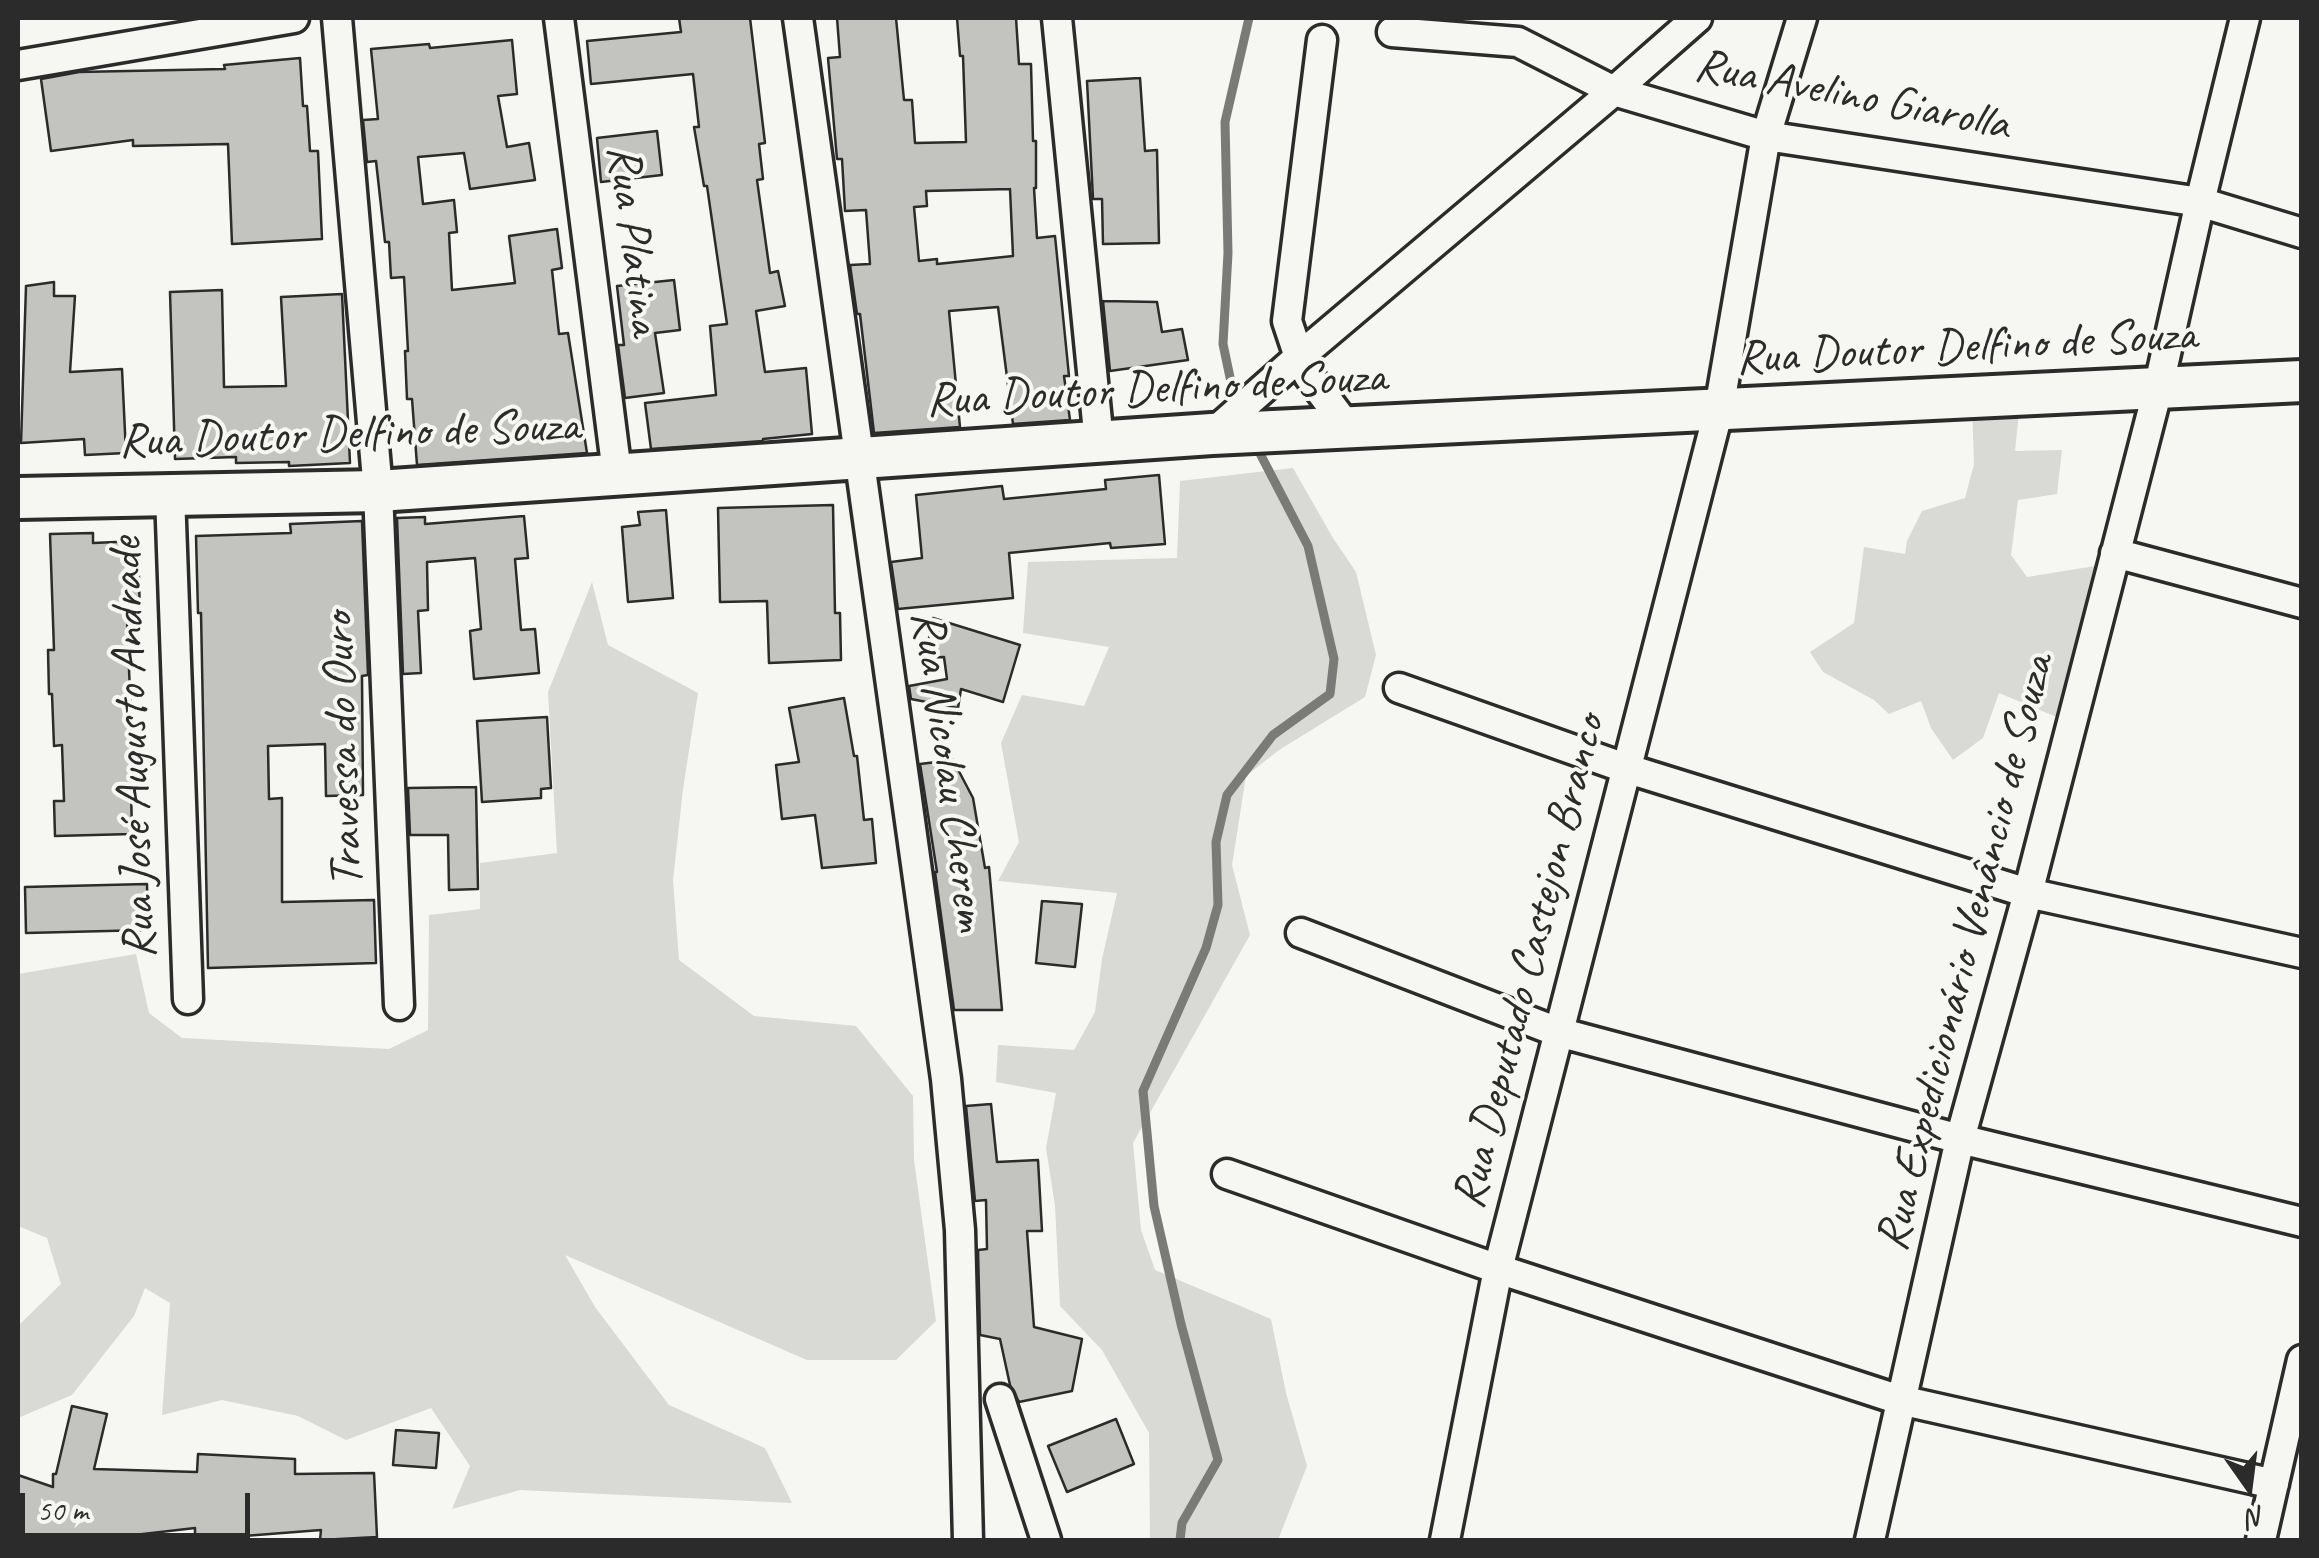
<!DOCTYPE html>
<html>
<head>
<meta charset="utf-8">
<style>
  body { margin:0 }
  #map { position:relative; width:2319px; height:1558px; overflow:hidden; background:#f6f6f2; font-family:Caveat,sans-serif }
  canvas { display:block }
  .frame { position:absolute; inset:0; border:20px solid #2b2b2b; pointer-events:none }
  .north { position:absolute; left:2199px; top:1438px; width:100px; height:100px; -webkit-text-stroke:8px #f6f6f2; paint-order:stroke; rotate:166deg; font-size:28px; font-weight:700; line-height:40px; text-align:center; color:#2b2b2b }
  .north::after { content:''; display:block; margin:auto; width:35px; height:45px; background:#2b2b2b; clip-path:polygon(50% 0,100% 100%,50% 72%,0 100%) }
  .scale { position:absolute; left:20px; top:1493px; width:230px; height:45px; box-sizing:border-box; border:5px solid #2b2b2b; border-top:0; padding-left:12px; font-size:30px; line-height:35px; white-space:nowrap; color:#2b2b2b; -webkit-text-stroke:8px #f6f6f2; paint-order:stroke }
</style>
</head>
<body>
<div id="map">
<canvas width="2319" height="1558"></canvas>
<div class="frame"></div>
<div class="north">N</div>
<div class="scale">50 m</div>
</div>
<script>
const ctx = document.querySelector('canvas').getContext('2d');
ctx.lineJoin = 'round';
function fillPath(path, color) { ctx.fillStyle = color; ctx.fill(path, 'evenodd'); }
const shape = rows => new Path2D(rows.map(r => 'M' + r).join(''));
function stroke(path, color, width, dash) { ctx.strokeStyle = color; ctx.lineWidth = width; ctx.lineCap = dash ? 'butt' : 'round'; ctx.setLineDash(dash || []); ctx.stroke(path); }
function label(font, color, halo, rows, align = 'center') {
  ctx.font = font + ' Caveat,sans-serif'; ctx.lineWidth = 8; ctx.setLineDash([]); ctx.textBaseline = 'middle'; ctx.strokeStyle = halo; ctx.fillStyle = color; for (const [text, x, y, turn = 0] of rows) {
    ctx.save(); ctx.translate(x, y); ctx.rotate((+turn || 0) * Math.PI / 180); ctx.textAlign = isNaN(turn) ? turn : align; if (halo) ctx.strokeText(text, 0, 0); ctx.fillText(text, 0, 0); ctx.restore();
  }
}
const green = shape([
  [1972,403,2020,403,2015,451,2062,450,2057,494,2018,500,2011,555,2027,577,2095,566,2066,681,2059,718,1999,693,1983,738,1953,760,1931,728,1921,701,1889,714,1874,700,1823,672,1810,652,1854,623,1864,547,1905,554,1907,541,1922,511,1965,498,1974,464],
  [1293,468,1333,538,1356,572,1376,655,1365,697,1279,750,1246,776,1232,865,1250,935,1133,1143,1141,1230,1155,1270,1271,1319,1286,1393,1307,1466,1278,1540,1150,1540,1149,1433,1102,1350,1060,1306,1055,1206,1046,1148,1056,1093,996,1082,998,1045,1074,1050,1095,1012,1102,959,1117,893,998,881,1019,842,1001,743,1022,695,1084,706,1109,647,1023,633,1028,562,1177,558,1180,481],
  [592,582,608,645,698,693,683,789,673,880,679,960,754,1016,856,1026,913,1096,914,1160,936,1321,896,1360,807,1360,565,1255,595,1307,669,1405,765,1448,792,1503,520,1490,452,1509,470,1466,431,1408,346,1440,298,1416,222,1400,162,1415,170,1303,145,1288,134,1316,72,1395,18,1418,18,1326,61,1284,47,1238,18,1226,18,974,136,954,149,1013,182,1038,389,1049,428,1030,429,915,480,909,480,863,557,853,548,692]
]);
const stream = shape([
  [1236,406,1223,344,1228,253,1225,122,1249,18],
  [1180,1540,1182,1523,1218,1460,1181,1324,1154,1206,1143,1091,1206,948,1218,905,1216,842,1227,795,1273,735,1330,694,1334,659,1308,546,1254,442]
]);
const building = shape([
  [679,18,750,18,765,143,759,144,763,179,757,180,770,273,778,271,785,306,756,311,765,372,806,368,812,434,763,439,763,441,651,449,645,403,716,395,710,326,727,324,707,186,704,186,694,127,699,127,693,74,591,84,587,41,681,32,679,18],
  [837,18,896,18,904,100,912,100,915,143,966,142,963,56,960,56,957,18,1016,18,1019,64,1031,64,1033,141,1036,141,1036,188,1034,188,1037,238,1055,236,1069,376,1064,376,1070,420,1013,424,998,307,949,311,960,427,874,433,860,314,857,314,850,265,870,264,866,210,845,211,842,159,837,159,828,58,840,57,837,18],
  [1010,189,1013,256,937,264,937,259,919,261,914,207,927,206,926,191,1010,189],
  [512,40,517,94,498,96,507,147,529,143,535,180,470,189,464,153,418,157,423,204,454,200,457,232,449,233,452,290,515,283,509,236,557,229,562,268,552,270,559,334,568,333,587,453,417,465,412,399,407,399,405,351,408,351,404,277,391,278,389,242,385,242,376,161,367,162,363,120,378,119,371,49,429,44,430,48,512,40],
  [300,58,303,106,307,106,310,151,318,151,322,239,232,244,228,144,133,146,133,140,51,151,41,79,79,72,225,69,224,65,300,58],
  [1140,78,1145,151,1157,150,1159,243,1103,244,1102,199,1093,199,1087,81,1140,78],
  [657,131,662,175,601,182,597,138,657,131],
  [674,280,680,330,655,333,664,393,625,398,618,345,624,345,617,286,674,280],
  [54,282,54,296,75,296,70,372,122,369,126,453,85,455,84,439,21,443,26,286,54,282],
  [222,290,224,387,286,386,281,297,342,294,350,463,289,466,289,462,236,463,236,457,175,459,170,292,222,290],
  [1103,301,1157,302,1162,332,1182,329,1188,360,1110,371,1103,301],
  [1159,475,1165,544,1111,548,1110,543,1009,553,1013,598,898,609,891,562,922,558,916,495,1002,486,1004,499,1106,489,1105,480,1159,475],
  [833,505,835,613,840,613,841,660,769,663,767,601,720,602,718,508,833,505],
  [666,510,673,598,628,602,622,527,640,525,638,512,666,510],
  [524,516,528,558,515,559,521,630,535,629,539,673,474,679,470,631,481,629,475,558,427,562,428,610,418,611,421,673,403,674,397,518,425,517,425,524,524,516],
  [362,521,368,675,362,676,363,795,326,796,325,744,268,746,269,799,282,798,282,902,374,900,376,963,208,968,201,613,198,613,196,536,291,533,290,524,362,521],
  [93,533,93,543,138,541,140,617,127,618,132,744,130,744,132,834,55,836,54,801,64,801,62,745,54,746,52,694,49,694,48,650,54,650,50,534,93,533],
  [933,618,1020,645,1003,702,961,689,958,708,911,699,909,686,947,679,944,657,925,658,933,618],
  [844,698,854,756,857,756,864,820,872,819,876,863,822,868,815,815,782,819,776,765,799,762,789,708,844,698],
  [547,717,551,788,541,789,541,798,482,802,477,721,547,717],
  [953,760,973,798,985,868,989,867,1002,1010,954,1010,935,872,937,872,920,764,953,760],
  [476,787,478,889,449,890,448,835,410,835,408,788,476,787],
  [147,884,148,930,26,933,25,887,147,884],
  [1042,901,1082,904,1075,967,1036,963,1042,901],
  [991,1104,997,1162,1038,1160,1042,1231,1027,1231,1034,1327,1082,1339,1072,1391,1019,1402,1010,1385,1000,1339,980,1335,978,1250,987,1249,986,1200,975,1201,966,1106,991,1104],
  [72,1406,107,1414,94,1469,197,1472,198,1454,295,1459,295,1474,374,1473,377,1537,320,1540,321,1530,231,1537,231,1540,195,1539,195,1528,91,1540,18,1540,18,1475,53,1487,53,1474,56,1474,72,1406],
  [1116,1419,1134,1464,1067,1492,1048,1446,1116,1419],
  [396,1430,439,1433,436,1468,393,1465,396,1430]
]);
const street = shape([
  [337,18,378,491,399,1005],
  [559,18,617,473],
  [798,18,946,1079,960,1230,968,1540],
  [1057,18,1099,442],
  [1392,32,1518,42,1614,91,1766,136,2200,202,2302,233],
  [1322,40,1287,321,1299,357,1309,376,1348,428],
  [18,65,294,18],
  [1212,434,1299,357,1614,91,1697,18],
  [170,494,188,999],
  [2115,553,2302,603],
  [1399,688,1625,768,2028,893,2302,953],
  [1301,933,1558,1032,1960,1139,2302,1222],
  [1227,1174,1498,1269,1900,1400,2274,1484],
  [1000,1399,1046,1540],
  [1445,1540,1498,1269,1719,409,1766,136,1802,18],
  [1870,1540,1960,1139,2028,893,2158,389,2200,202,2245,18],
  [2261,1540,2302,1360]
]);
const secondary = shape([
  [18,498,378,491,1212,434,2302,381]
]);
const streetNames = [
  ["Rua Avelino Giarolla",1852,96,11],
  ["Rua Platina",633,240,83],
  ["Rua Doutor Delfino de Souza",1966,348,-3],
  ["Rua Doutor Delfino de Souza",1156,390,-3],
  ["Rua Doutor Delfino de Souza",349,435,-2],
  ["Rua José Augusto Andrade",134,748,-92],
  ["Travessa do Ouro",344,750,-92],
  ["Rua Nicolau Cherem",948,771,82],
  ["Rua Expedicionário Venâncio de Souza",1966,953,-76],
  ["Rua Deputado Castejon Branco",1530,962,-76]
];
fillPath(green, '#d9d9d5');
stroke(stream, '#7a7a78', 9);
fillPath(building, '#c3c3c0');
stroke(building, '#2b2b2b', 2.5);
stroke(street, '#2b2b2b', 35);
stroke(secondary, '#2b2b2b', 48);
stroke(street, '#f6f6f2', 28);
stroke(secondary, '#f6f6f2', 40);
label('48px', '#2b2b2b', '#f6f6f2', streetNames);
</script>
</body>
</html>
